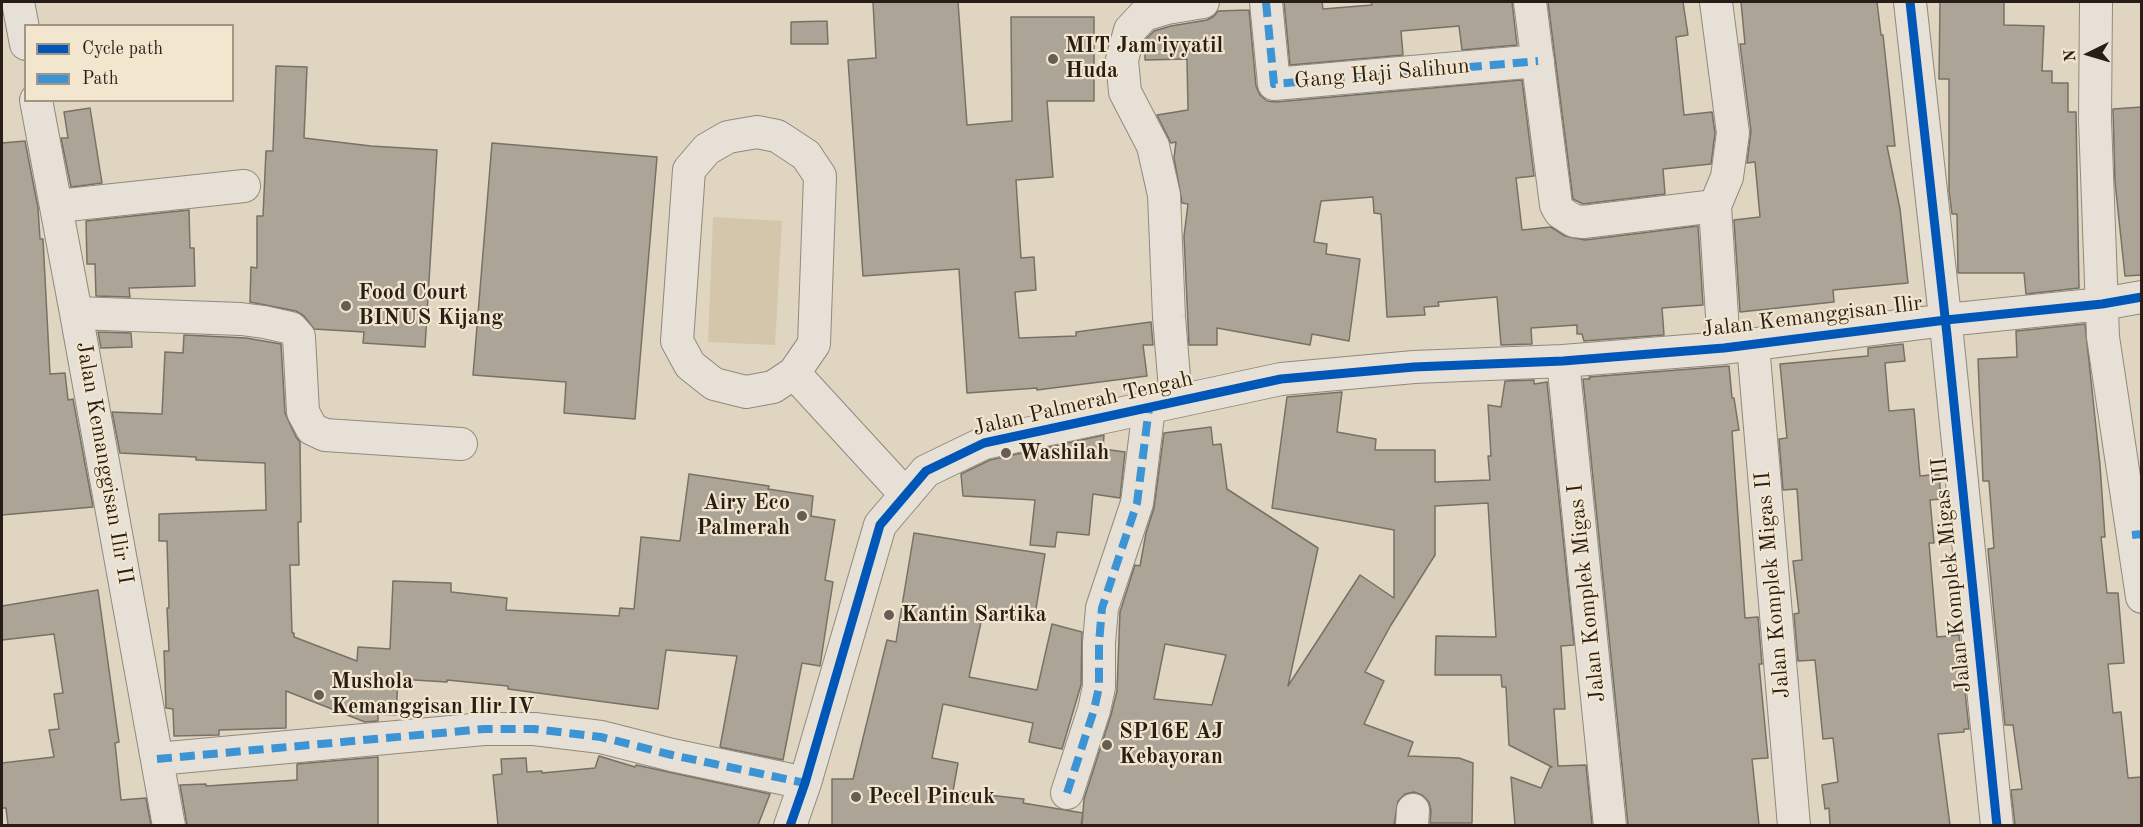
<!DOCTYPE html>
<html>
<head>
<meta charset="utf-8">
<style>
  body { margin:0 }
  #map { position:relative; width:2143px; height:827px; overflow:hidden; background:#dfd5c0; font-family:"Old Standard TT",serif }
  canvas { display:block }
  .frame { position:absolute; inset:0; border:3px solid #281d17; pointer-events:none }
  .legend { position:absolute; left:24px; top:24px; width:210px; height:78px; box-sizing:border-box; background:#f3e6ce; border:2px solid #a29685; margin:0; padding:8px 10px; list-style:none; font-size:18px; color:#281d17 }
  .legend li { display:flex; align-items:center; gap:12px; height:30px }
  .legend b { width:30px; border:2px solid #a29685 }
  .north { position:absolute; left:2059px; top:24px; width:60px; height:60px; -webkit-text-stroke:4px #f3e6ce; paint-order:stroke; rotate:265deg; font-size:16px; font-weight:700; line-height:24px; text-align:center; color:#281d17 }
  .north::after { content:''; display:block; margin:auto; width:21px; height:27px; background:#281d17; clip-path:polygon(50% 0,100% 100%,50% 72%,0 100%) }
</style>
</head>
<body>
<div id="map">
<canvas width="2143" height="827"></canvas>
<div class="frame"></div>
<ul class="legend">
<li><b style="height:8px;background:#0057b8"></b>Cycle path</li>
<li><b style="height:8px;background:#3c94d4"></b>Path</li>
</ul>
<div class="north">N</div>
</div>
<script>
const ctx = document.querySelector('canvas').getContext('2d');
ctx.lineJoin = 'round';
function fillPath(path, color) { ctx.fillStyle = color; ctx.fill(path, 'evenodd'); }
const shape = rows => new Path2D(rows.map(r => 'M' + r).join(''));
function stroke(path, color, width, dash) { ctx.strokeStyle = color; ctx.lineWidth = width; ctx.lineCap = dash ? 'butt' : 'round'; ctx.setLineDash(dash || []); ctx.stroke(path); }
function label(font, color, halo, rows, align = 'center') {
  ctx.font = font + ' "Old Standard TT",serif'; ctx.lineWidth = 4.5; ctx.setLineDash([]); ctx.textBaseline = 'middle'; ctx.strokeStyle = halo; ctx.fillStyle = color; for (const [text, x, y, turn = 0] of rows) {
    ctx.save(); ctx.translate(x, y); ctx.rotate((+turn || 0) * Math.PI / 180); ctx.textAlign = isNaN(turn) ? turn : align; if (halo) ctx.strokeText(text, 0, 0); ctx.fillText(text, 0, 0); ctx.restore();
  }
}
const green = shape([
  [713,217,782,221,775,345,708,342]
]);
const building = shape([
  [873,2,958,2,967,125,1012,121,1011,17,1094,17,1094,101,1047,101,1053,177,1016,180,1021,258,1034,257,1036,290,1015,292,1019,338,1076,336,1076,332,1151,322,1153,345,1143,345,1147,376,1037,390,1037,388,967,393,959,269,863,276,848,60,876,58,873,2],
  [1284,2,1322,2,1323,9,1372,5,1371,2,1512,2,1517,45,1462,50,1459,26,1401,31,1403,55,1290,65,1284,2],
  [1548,2,1683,2,1688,35,1676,37,1684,115,1712,112,1715,133,1711,164,1663,169,1665,194,1583,204,1573,199,1548,2],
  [1741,2,1877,2,1881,35,1883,35,1895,146,1887,146,1900,209,1908,283,1833,290,1834,302,1740,312,1734,220,1760,217,1755,162,1747,163,1751,131,1740,44,1745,44,1741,2],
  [1940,2,2004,2,2004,25,2044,26,2042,71,2052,71,2052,83,2068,83,2068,112,2076,112,2079,288,2026,294,2024,273,1958,273,1957,214,1952,214,1949,191,1949,79,1939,79,1940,2],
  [1249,10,1256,86,1260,95,1267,101,1276,102,1522,80,1534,176,1516,178,1522,230,1551,227,1565,236,1585,240,1698,226,1703,305,1662,308,1664,335,1584,341,1582,334,1577,334,1577,325,1531,328,1532,344,1501,345,1497,297,1438,302,1439,306,1424,307,1425,315,1387,317,1381,214,1374,213,1373,197,1321,201,1314,242,1327,244,1326,254,1360,259,1349,341,1312,334,1310,345,1217,328,1217,345,1189,345,1184,236,1188,204,1182,203,1174,158,1176,142,1171,143,1157,115,1188,110,1187,59,1145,60,1145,44,1146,39,1154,31,1171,26,1207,20,1214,16,1218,11,1249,10],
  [827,21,828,44,791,44,791,22,827,21],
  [276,66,307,67,304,138,371,146,437,150,425,347,363,343,364,332,314,329,304,316,296,311,250,302,251,267,257,268,257,216,263,216,266,151,273,151,276,66],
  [2142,107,2142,275,2125,276,2115,182,2113,109,2142,107],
  [90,108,102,183,71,187,61,138,68,138,64,112,90,108],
  [25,141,38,208,40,239,43,239,50,374,65,373,68,400,73,399,93,507,2,515,2,143,25,141],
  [492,143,657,157,635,419,564,413,566,382,473,375,492,143],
  [189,210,190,248,194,248,195,286,129,288,130,297,96,296,95,264,87,264,86,221,189,210],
  [2085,324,2100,465,2105,537,2101,537,2107,593,2118,593,2124,663,2108,664,2113,713,2121,712,2128,778,2142,777,2142,825,2015,825,2011,790,2022,789,2013,725,2005,725,1994,614,1988,549,1994,548,1989,481,1983,481,1978,359,2017,357,2016,331,2085,324],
  [98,332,131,333,132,347,101,348,98,332],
  [184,335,246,338,281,344,285,413,296,437,300,442,301,522,298,522,299,565,290,565,292,633,294,633,294,637,357,661,358,647,390,649,393,581,451,583,451,592,507,598,506,610,619,616,620,608,634,609,641,537,680,541,689,474,769,486,768,489,813,496,811,516,835,520,825,580,833,582,820,666,802,663,783,760,720,747,737,656,666,650,658,709,508,689,508,686,447,680,447,682,398,679,396,715,378,714,378,721,365,722,286,691,286,728,219,730,219,735,174,736,173,709,166,708,164,651,169,651,167,608,169,608,167,541,159,541,159,514,266,510,265,463,196,460,196,457,120,453,112,412,162,414,165,352,183,353,184,335],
  [1903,344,1905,361,1885,363,1889,411,1914,409,1920,476,1939,474,1941,499,1930,500,1934,543,1929,543,1937,637,1959,635,1969,729,1964,729,1964,732,1938,734,1950,825,1830,825,1829,808,1825,809,1822,785,1838,782,1833,738,1823,739,1815,660,1798,661,1794,614,1799,613,1793,561,1802,560,1797,489,1783,490,1779,439,1787,438,1780,364,1868,356,1868,348,1903,344],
  [1729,366,1732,398,1734,398,1739,430,1732,431,1745,618,1758,617,1762,664,1759,664,1768,758,1752,759,1759,825,1628,825,1583,379,1590,379,1589,377,1729,366],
  [1534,380,1534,384,1547,382,1574,645,1561,646,1565,709,1554,709,1558,766,1586,765,1592,825,1515,825,1511,777,1541,788,1550,767,1552,767,1509,745,1506,687,1502,687,1501,675,1435,675,1436,636,1496,637,1488,503,1435,506,1435,555,1391,625,1365,672,1384,681,1364,724,1413,742,1408,756,1459,758,1473,763,1472,823,1430,823,1431,811,1429,802,1422,795,1414,792,1405,794,1398,801,1394,825,1082,825,1084,799,1111,715,1117,691,1120,612,1135,565,1140,566,1146,533,1154,508,1164,433,1211,427,1213,445,1221,444,1227,489,1318,548,1288,686,1360,575,1394,598,1394,530,1272,508,1287,397,1342,392,1337,432,1376,439,1375,450,1435,450,1435,482,1490,480,1488,456,1491,456,1488,405,1501,407,1505,381,1534,380],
  [1165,644,1226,655,1212,705,1154,699,1165,644],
  [1104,435,1103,449,1125,452,1120,498,1093,494,1089,535,1057,532,1055,547,1030,545,1035,500,963,496,961,474,990,460,1104,435],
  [914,533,1045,554,1034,621,983,613,969,677,1037,690,1052,624,1082,632,1081,685,1062,749,1029,742,1033,723,943,704,932,758,958,763,953,791,1024,799,1023,803,1083,813,1081,825,832,825,832,779,853,779,887,640,896,642,914,533],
  [98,590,119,742,115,743,121,800,146,798,151,825,8,825,6,808,2,808,2,763,54,757,49,730,59,729,54,694,63,693,54,634,2,640,2,606,98,590],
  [599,756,635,767,636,765,770,794,758,825,498,825,493,775,502,774,501,759,526,758,527,772,542,771,542,773,595,768,599,756],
  [378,757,378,825,187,825,180,785,206,784,206,786,297,780,297,764,378,757]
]);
const minor = shape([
  [18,2,26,44],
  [1266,2,1274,84,1538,61],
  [1530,2,1556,205,1560,212,1574,221,1583,222,1715,206],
  [1716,2,1733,133,1727,177,1715,206,1724,348],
  [1910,2,1947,335,1997,826],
  [2096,2,2095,120,2103,337,2142,597],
  [36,100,76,313,169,826],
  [757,132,777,136,806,155,820,176,814,344,794,373,773,387,746,392,714,384,690,365,677,341,689,170,707,149,728,137,757,132],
  [56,204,67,205,244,186],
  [76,313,241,319,264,322,291,328,299,337,303,412,312,429,325,435,461,444],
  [1753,345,1794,826],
  [1563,361,1610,826],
  [794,373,906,495],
  [1176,401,1169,317,1164,195,1153,146,1125,92,1122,60,1130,30,1144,15,1167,8,1203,2],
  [157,759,484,729,534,729,601,737,672,755,805,783],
  [1067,793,1094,710,1099,687,1099,643,1102,608,1137,503,1149,408],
  [790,826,805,783,880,525,926,471,984,443,1281,379,1414,367,1563,361,1724,348,1946,320,2102,304,2142,297],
  [1412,826,1413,810]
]);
const quiet = shape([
  [1266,2,1274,84,1538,61],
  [2132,535,2142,534],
  [157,759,484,729,534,729,601,737,672,755,805,783],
  [1067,793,1094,710,1099,687,1099,643,1102,608,1137,503,1149,408]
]);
const cycleway = shape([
  [1910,2,1947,335,1997,826],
  [790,826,805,783,880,525,926,471,984,443,1281,379,1414,367,1563,361,1724,348,1946,320,2102,304,2142,297]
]);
const markers = [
  [1053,59,6,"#685d52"],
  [346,306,6,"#685d52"],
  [1006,453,6,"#685d52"],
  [802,516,6,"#685d52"],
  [889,615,6,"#685d52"],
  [319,695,6,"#685d52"],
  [1107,745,6,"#685d52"],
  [856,797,6,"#685d52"]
];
const poiNames = [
  ["MIT Jam'iyyatil",1065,46],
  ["Huda",1065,71],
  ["Food Court",358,293],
  ["BINUS Kijang",358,318],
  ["Washilah",1018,453],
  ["Airy Eco",790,503,"right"],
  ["Palmerah",790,528,"right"],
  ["Kantin Sartika",901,615],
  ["Mushola",331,682],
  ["Kemanggisan Ilir IV",331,707],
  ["SP16E AJ",1119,732],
  ["Kebayoran",1119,757],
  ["Pecel Pincuk",868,797]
];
const streetNames = [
  ["Gang Haji Salihun",1382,74,-5],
  ["Jalan Kemanggisan Ilir",1812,317,-7],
  ["Jalan Palmerah Tengah",1083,404,-13],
  ["Jalan Kemanggisan Ilir II",104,463,80],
  ["Jalan Komplek Migas III",1952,575,-96],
  ["Jalan Komplek Migas II",1773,585,-95],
  ["Jalan Komplek Migas I",1587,593,-96]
];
fillPath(green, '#d4c6aa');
fillPath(building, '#aca496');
stroke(building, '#777166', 1.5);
stroke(minor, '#908a7d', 34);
stroke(minor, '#e6e0d6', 32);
stroke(quiet, '#3c94d4', 8, [15, 8]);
stroke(cycleway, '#0057b8', 9);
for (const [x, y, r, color] of markers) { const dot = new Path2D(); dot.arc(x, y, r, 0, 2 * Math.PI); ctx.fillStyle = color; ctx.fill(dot); stroke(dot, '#f3e6ce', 2); }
label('bold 22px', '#281d17', '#f3e6ce', poiNames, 'left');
label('22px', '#281d17', '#f3e6ce', streetNames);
</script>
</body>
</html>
